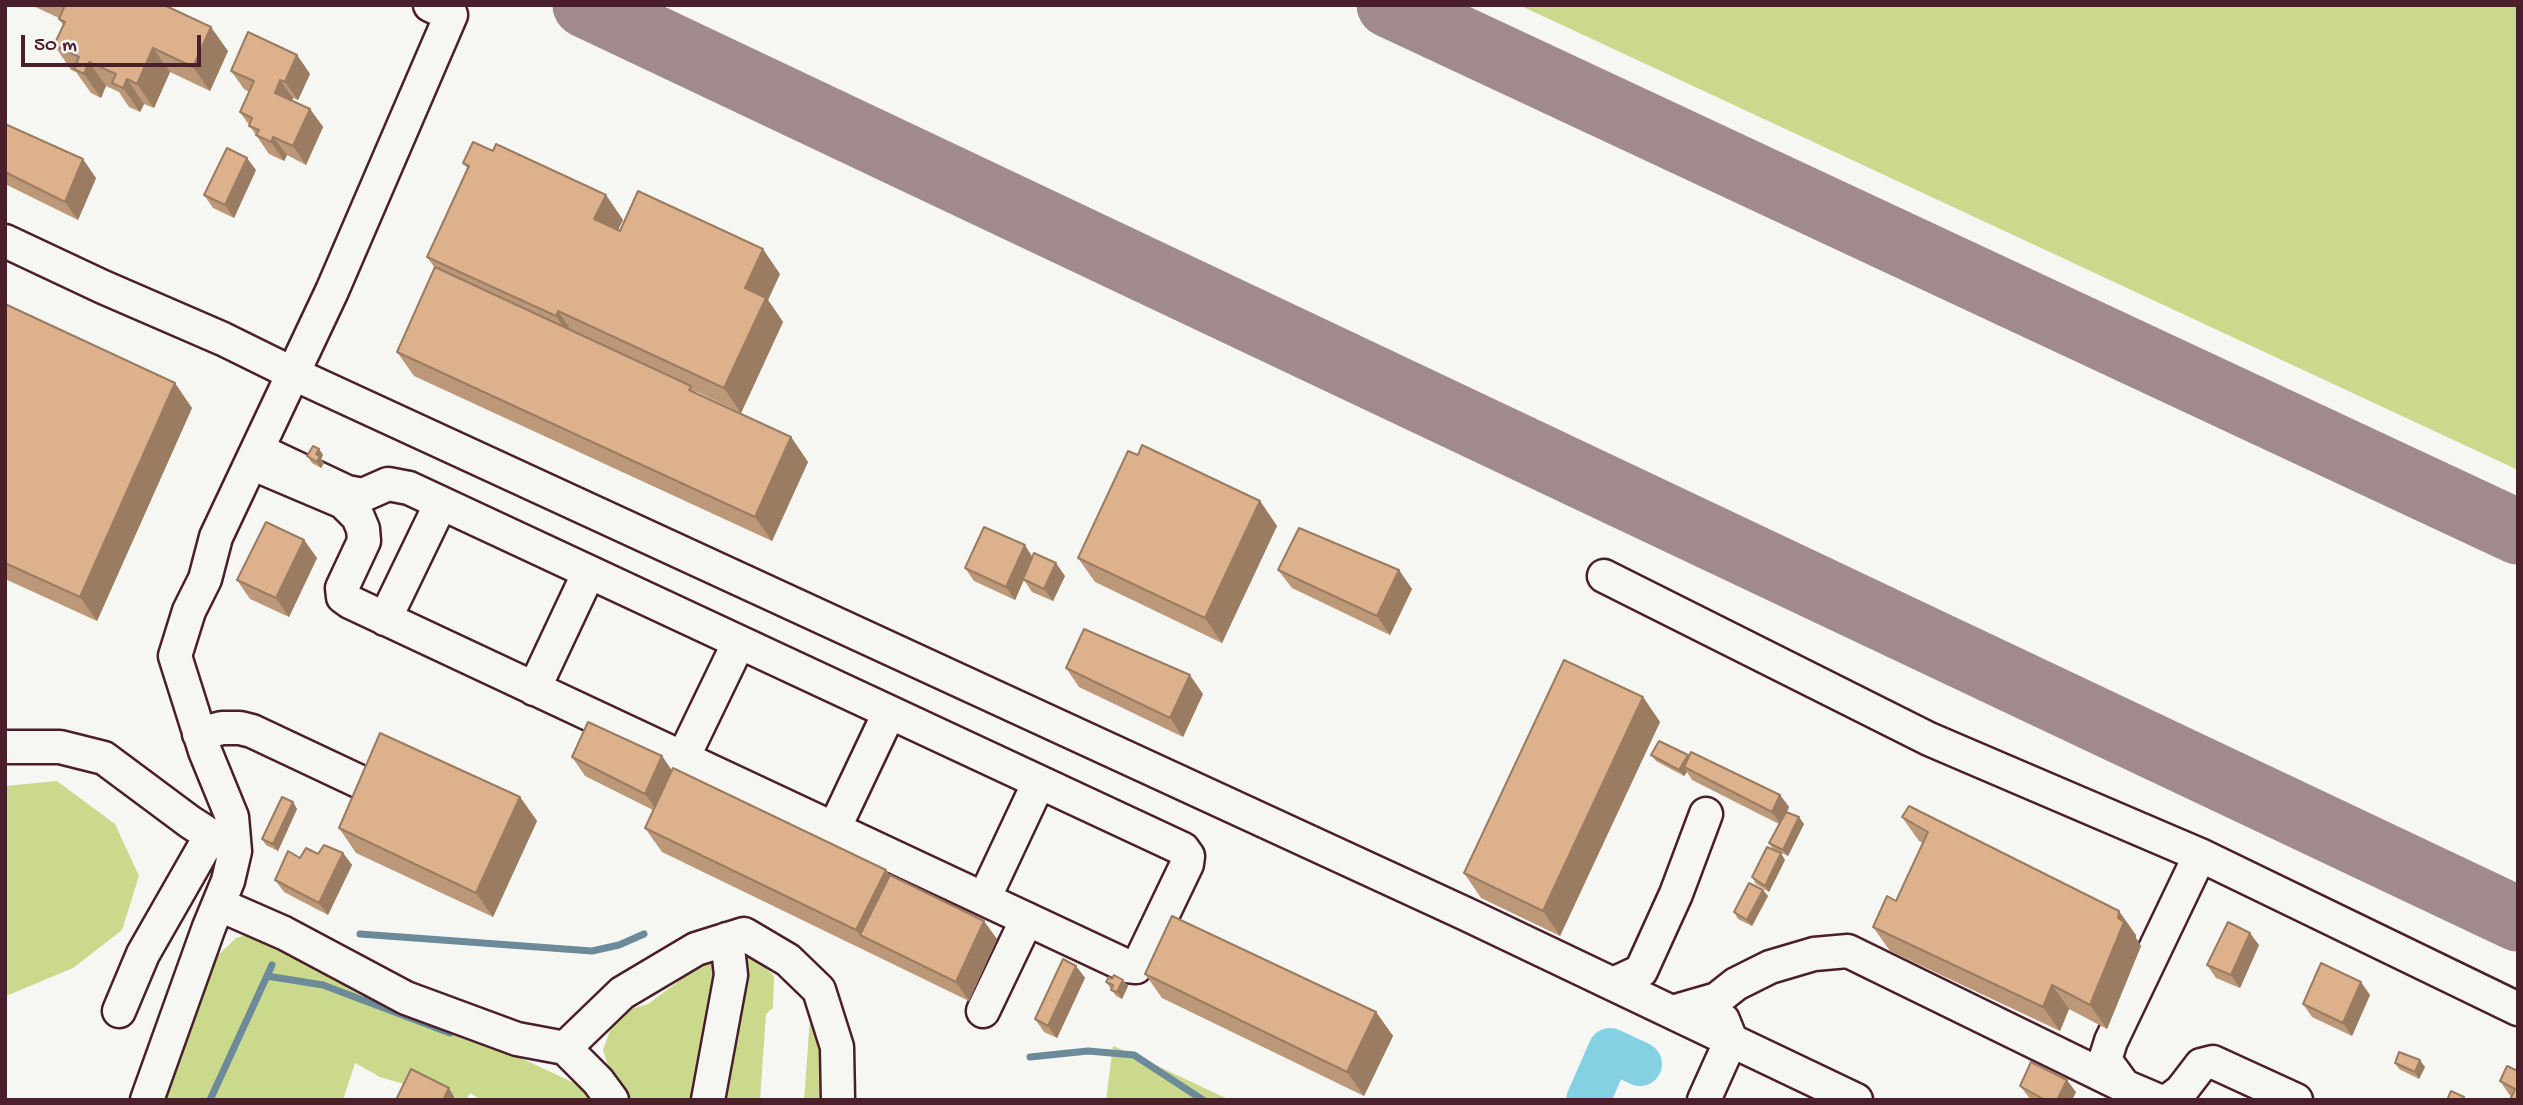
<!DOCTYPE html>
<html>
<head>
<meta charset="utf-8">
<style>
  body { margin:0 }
  #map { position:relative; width:2523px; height:1105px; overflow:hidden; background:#f6f6f2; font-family:"Gochi Hand",sans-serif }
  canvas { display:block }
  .frame { position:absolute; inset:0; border:7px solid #4a1f2b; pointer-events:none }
  .scale { position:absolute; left:21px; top:35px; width:180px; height:32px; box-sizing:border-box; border:4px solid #4a1f2b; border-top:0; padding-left:9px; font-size:21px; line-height:24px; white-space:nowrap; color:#4a1f2b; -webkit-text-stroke:5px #f6f6f2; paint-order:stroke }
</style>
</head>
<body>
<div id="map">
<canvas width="2523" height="1105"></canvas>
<div class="frame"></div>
<div class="scale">50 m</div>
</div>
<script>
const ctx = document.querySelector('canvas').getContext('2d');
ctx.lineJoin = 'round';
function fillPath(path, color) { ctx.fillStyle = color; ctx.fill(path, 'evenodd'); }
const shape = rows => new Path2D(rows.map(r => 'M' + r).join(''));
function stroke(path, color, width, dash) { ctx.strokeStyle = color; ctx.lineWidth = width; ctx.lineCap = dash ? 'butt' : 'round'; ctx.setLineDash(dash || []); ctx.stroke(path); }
const green = shape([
  [1519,5,2518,5,2518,470],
  [57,781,115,824,139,876,122,930,73,968,6,996,5,786],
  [252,933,583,1087,593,1100,481,1100,470,1093,466,1100,460,1100,416,1075,411,1086,380,1077,355,1063,343,1100,157,1100,209,964,236,938],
  [718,952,714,998,695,1100,630,1100,612,1077,603,1050,611,1028,624,1011,648,1004,679,981,693,965],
  [743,952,757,959,774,976,773,1008,766,1014,760,1100,720,1100,744,996,740,963],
  [811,1005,825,1039,824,1100,804,1100],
  [1113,1046,1134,1055,1230,1100,1106,1100]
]);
const stream = shape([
  [360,934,592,951,619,945,644,934],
  [267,976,323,985,450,1033],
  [1030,1057,1088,1051,1134,1055,1203,1100],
  [210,1100,272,965]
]);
const river = shape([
  [1588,1100,1610,1050,1640,1064]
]);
const taxiway = shape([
  [585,5,2518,919],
  [1389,5,2518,532]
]);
const minor = shape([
  [5,241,103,287,223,339,294,374,1466,914,1856,1100],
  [251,463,343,502,358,517,363,529,364,541,342,588,343,597,350,602,1127,966,1136,967,1140,962,1187,864,1188,856,1183,849,409,488,388,484,363,495,347,492,258,450],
  [1604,576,1929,739,2200,855,2518,1009],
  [385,619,441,503],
  [534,689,589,572],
  [199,734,222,728,240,728,252,731,373,788],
  [5,747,60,747,104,758,190,822,235,851],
  [683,758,739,642],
  [834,829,889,713],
  [984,899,1039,782],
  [220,905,284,933,406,998,517,1039,565,1048,622,993,696,949,744,934,788,960,819,990,837,1047,838,1100],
  [1613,984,1641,971,1676,894,1706,814],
  [119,1011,143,954,211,835],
  [983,1011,1027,919],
  [1672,1012,1717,999,1736,984,1770,967,1814,954,1848,951,2124,1086,2157,1100],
  [565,1048,598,1081,612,1100],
  [2124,1086,2105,1060,2111,1041,2200,855],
  [147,1100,209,927,228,881,235,851,232,817,205,751,175,656,189,611,205,579,216,537,332,291,451,15,430,5],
  [708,1100,731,975,727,939],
  [1704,1100,1731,1040,1723,1020],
  [2169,1100,2181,1091,2201,1065,2213,1062,2296,1100]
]);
const wall = shape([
  [31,5,164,5,228,51,210,91,170,72,154,108,144,104,140,112,129,107,119,92,106,86,101,98,91,93,76,72,71,70,54,45,63,25,59,19,59,18],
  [297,55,310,74,298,100,293,98,292,101,310,109,323,127,306,165,287,155,284,161,269,154,240,112,249,92,244,89,231,71],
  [5,124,96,178,78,220,5,184],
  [493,151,606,195,623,220,618,230,780,274,768,300,783,322,741,413,695,391,697,394,791,437,808,462,772,541,414,376,397,352,435,268,427,257,467,168,463,163],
  [256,170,234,218,213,208,204,195],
  [5,304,192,408,97,621,5,579],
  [319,449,323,455,321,459,324,463,321,468,312,463,307,456],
  [1138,455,1260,501,1277,526,1222,643,1095,582,1078,558],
  [304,540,317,558,289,617,250,599,237,580],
  [1032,557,1065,576,1053,601,1032,592,1024,580,1015,600,974,581,965,568],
  [1278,570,1399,570,1412,589,1390,635,1292,588],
  [1066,668,1203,694,1183,737,1079,687],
  [1643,697,1660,722,1560,936,1481,898,1464,873],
  [1651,755,1688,755,1689,757,1780,795,1789,807,1787,812,1804,824,1788,856,1773,849,1769,843,1779,824,1692,780,1687,772,1684,776,1656,761],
  [662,756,672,771,886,870,890,875,997,939,969,1001,662,852,645,828,653,810,585,776,572,757],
  [520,797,537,821,493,917,356,853,339,828],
  [293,802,297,809,278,851,266,845,262,839],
  [1902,817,2136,935,2136,938,2141,946,2107,1029,2069,1009,2060,1031,1890,951,1873,927,1896,901,1923,843,1919,841],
  [343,853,352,865,328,915,284,892,275,880,300,858,318,854],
  [1785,860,1769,892,1756,884,1752,877],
  [1763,890,1768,896,1752,926,1738,919,1734,912],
  [2259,945,2240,988,2216,978,2207,965],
  [1076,966,1085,978,1057,1038,1044,1032,1035,1019],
  [1145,974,1376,1012,1393,1036,1364,1096,1162,998],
  [1112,979,1123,980,1128,986,1122,999,1116,996,1106,982],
  [2370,995,2352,1036,2312,1017,2303,1004],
  [2395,1063,2425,1067,2419,1079,2399,1069],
  [2518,1071,2518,1100,2511,1097,2500,1081],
  [2020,1086,2076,1092,2072,1100,2031,1100]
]);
const shadedWall = shape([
  [211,27,228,51,210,91,193,67],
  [153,48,170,72,154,108,137,84],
  [297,55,310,74,298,100,285,82],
  [89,62,106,86,101,98,84,74],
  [127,79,144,104,140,112,123,88],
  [280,80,293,98,288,111,275,93],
  [310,109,323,127,306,165,293,146],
  [273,137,287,155,284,161,271,142],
  [247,158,256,170,234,218,225,205],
  [83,159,96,178,78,220,65,202],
  [606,195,623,220,611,243,594,219],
  [763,249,780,274,768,300,783,322,741,413,724,388,745,288],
  [558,311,575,336,573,341,556,316],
  [175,383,192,408,97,621,80,597],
  [791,437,808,462,772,541,755,517],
  [319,449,323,455,321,459,324,463,321,468,317,462,316,454],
  [1260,501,1277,526,1222,643,1205,618],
  [304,540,317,558,289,617,276,598],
  [1025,545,1033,558,1015,600,1006,587],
  [1056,563,1065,576,1053,601,1044,589],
  [1399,570,1412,589,1390,635,1377,616],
  [1190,675,1203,694,1183,737,1170,718],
  [1643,697,1660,722,1560,936,1543,911],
  [1688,755,1692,761,1684,767,1687,772,1684,776,1679,770],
  [662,756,675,775,658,812,645,794],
  [1780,795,1789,807,1781,825,1772,812],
  [520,797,537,821,493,917,476,893],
  [293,802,297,809,278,851,273,844],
  [1799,817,1804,824,1788,856,1783,850],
  [343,853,352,865,328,915,319,903],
  [1781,853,1785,860,1769,892,1765,886],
  [886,870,903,894,860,935,856,930],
  [1763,890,1768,896,1752,926,1747,920],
  [2119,911,2136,935,2136,938,2141,946,2107,1029,2090,1005,2118,918],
  [984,921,997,939,969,1001,956,982],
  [2250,933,2259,945,2240,988,2231,975],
  [1076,966,1085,978,1057,1038,1048,1026],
  [1123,980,1128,986,1122,999,1117,992],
  [2361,982,2370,995,2352,1036,2343,1023],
  [2052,985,2069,1009,2060,1031,2043,1007],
  [1376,1012,1393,1036,1364,1096,1347,1072],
  [2420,1060,2425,1067,2419,1079,2415,1072],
  [2067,1080,2076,1092,2072,1100,2057,1100],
  [449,1088,456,1100,443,1100]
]);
const building = shape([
  [65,5,164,5,211,27,193,67,153,48,137,84,127,79,123,88,112,83,116,74,89,62,84,74,74,69,79,57,54,45,65,22,59,19,65,5],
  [248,32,297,55,285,82,280,80,275,93,310,109,293,146,273,137,271,142,256,135,259,130,249,126,252,118,240,112,254,81,231,71,248,32],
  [5,124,83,159,65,202,5,172,5,124],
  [473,142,493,151,496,144,606,195,594,219,620,231,638,191,763,249,745,288,766,298,724,388,558,311,556,316,427,257,469,166,463,163,473,142],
  [227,148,247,158,225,205,204,195,227,148],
  [435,267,691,386,689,390,791,437,755,517,397,352,435,267],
  [5,304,175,383,80,597,5,563,5,304],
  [1142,445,1260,501,1205,618,1078,558,1128,451,1138,455,1142,445],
  [313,446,319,449,316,454,320,456,317,462,307,456,313,446],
  [266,522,304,540,276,598,237,580,266,522],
  [984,527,1025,545,1006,587,965,568,984,527],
  [1299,528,1399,570,1377,616,1278,570,1299,528],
  [1034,553,1056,563,1044,589,1023,579,1034,553],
  [1084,629,1190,675,1170,718,1066,668,1084,629],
  [1564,660,1643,697,1543,911,1464,873,1564,660],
  [588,722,662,756,645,794,572,757,588,722],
  [380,733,520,797,476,893,339,828,380,733],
  [1659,741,1688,755,1679,770,1651,755,1659,741],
  [1691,752,1780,795,1772,812,1684,767,1691,752],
  [673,768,886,870,856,930,645,828,673,768],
  [282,797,293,802,273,844,262,839,282,797],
  [1909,806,2119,911,2118,918,2124,922,2090,1005,2052,985,2043,1007,1873,927,1887,896,1896,901,1928,832,1902,817,1909,806],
  [1786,812,1799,817,1783,850,1769,843,1786,812],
  [324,845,343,853,319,903,275,880,288,851,300,858,306,848,318,854,324,845],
  [1767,847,1781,853,1765,886,1752,877,1767,847],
  [890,875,984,921,956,982,860,935,890,875],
  [1749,883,1763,890,1747,920,1734,912,1749,883],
  [1172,916,1376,1012,1347,1072,1145,974,1172,916],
  [2228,922,2250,933,2231,975,2207,965,2228,922],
  [1063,959,1076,966,1048,1026,1035,1019,1063,959],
  [2321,963,2361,982,2343,1023,2303,1004,2321,963],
  [1114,975,1123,980,1117,992,1111,990,1113,985,1106,982,1109,977,1112,979,1114,975],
  [2399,1052,2420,1060,2415,1072,2395,1063,2399,1052],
  [2031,1062,2067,1080,2057,1100,2045,1100,2020,1086,2031,1062],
  [2507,1066,2518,1071,2518,1100,2510,1100,2515,1089,2500,1081,2507,1066],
  [411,1069,449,1088,443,1100,396,1100,411,1069],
  [2451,1091,2464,1097,2463,1100,2447,1100,2451,1091]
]);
fillPath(green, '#cbd98d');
stroke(stream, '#6d8a9a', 7);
stroke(river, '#85d1e4', 44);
stroke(taxiway, '#a08a8e', 65);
stroke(minor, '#4a1f2b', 37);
stroke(minor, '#f6f6f2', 32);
fillPath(wall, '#bd9878');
fillPath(shadedWall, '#9a7c62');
fillPath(building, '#dcb18c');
stroke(building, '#9a7c62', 2);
</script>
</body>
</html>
